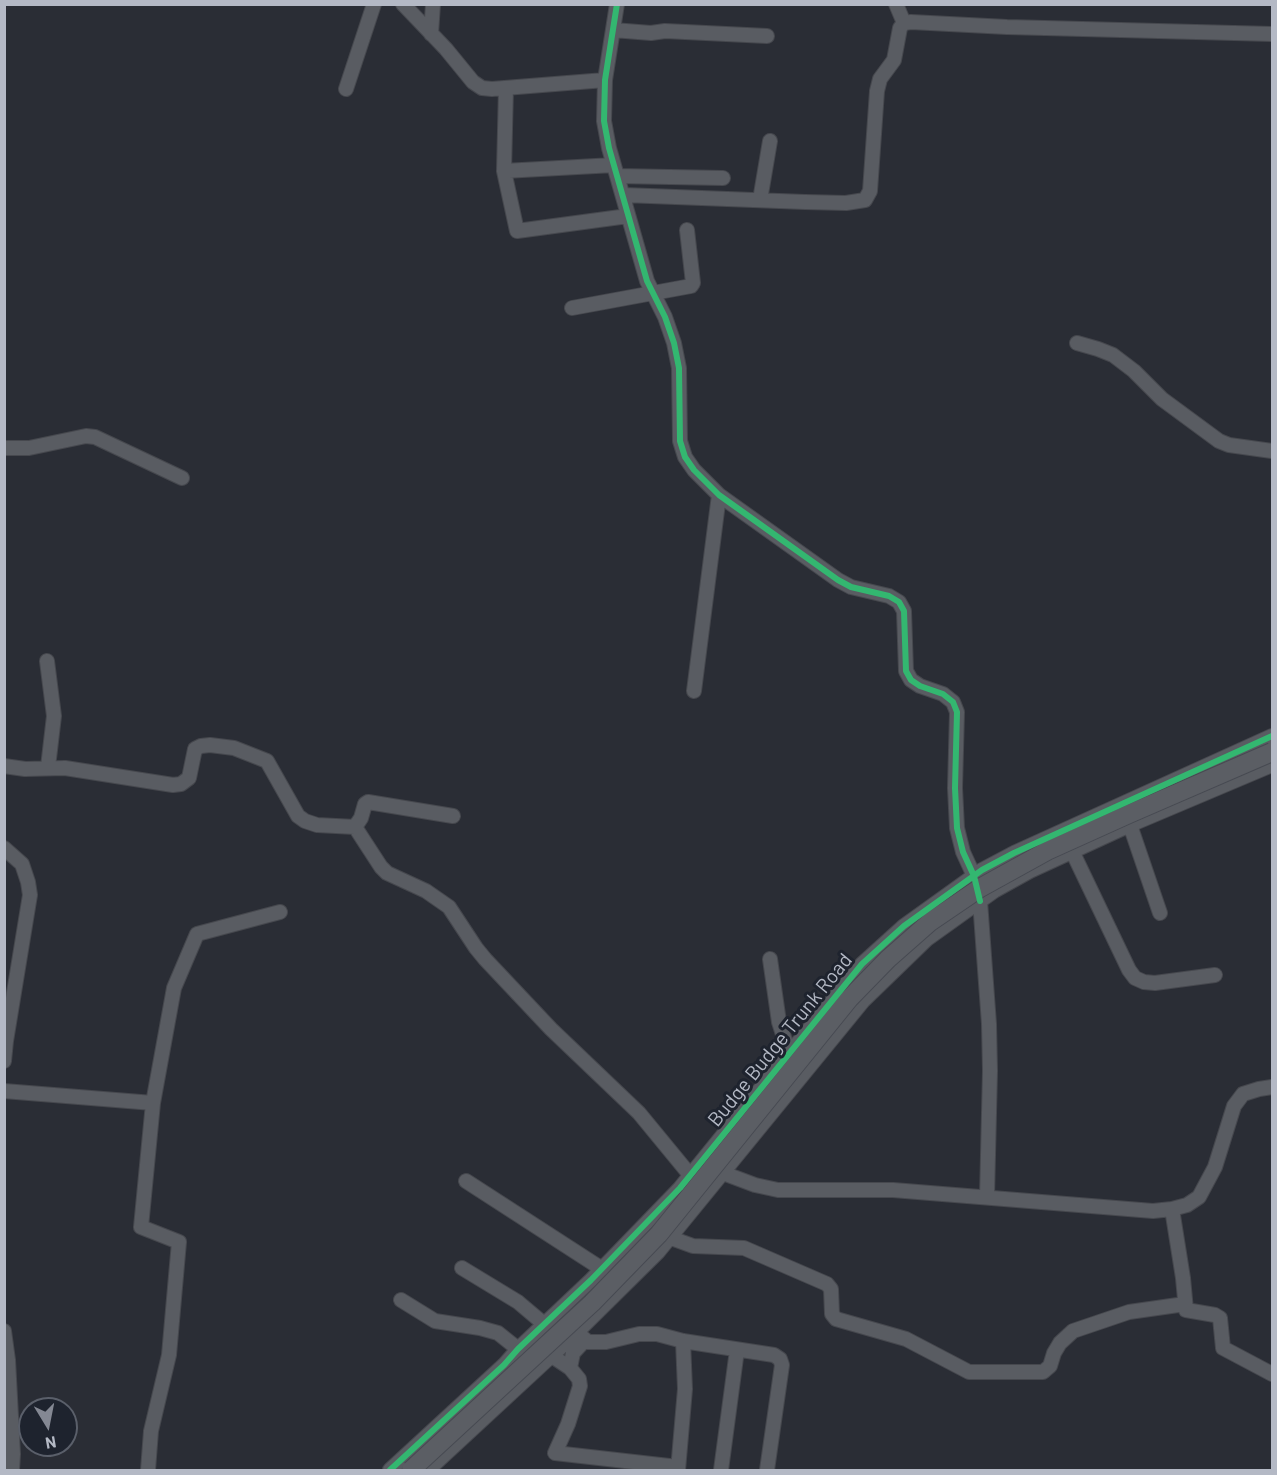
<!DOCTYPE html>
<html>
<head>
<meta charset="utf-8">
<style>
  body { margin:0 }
  #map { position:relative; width:1277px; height:1475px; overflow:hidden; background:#2a2d35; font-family:Barlow,sans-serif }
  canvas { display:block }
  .frame { position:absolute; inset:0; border:6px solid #b4b9c5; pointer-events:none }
  .north { position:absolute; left:18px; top:1397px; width:60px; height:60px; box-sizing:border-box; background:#1e232e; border:2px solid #5a5f6a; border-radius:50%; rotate:170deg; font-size:16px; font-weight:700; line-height:24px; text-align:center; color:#b4b9c5 }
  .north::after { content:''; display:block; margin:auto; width:21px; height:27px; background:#848893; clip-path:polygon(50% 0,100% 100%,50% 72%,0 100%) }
</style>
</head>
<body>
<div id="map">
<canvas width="1277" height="1475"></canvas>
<div class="frame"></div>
<div class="north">N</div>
</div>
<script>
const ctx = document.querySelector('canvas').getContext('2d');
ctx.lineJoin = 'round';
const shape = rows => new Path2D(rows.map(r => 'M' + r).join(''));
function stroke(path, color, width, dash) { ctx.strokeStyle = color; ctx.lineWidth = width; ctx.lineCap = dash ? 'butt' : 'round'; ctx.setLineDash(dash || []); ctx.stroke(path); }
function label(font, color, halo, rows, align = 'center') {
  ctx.font = font + ' Barlow,sans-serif'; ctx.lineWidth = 6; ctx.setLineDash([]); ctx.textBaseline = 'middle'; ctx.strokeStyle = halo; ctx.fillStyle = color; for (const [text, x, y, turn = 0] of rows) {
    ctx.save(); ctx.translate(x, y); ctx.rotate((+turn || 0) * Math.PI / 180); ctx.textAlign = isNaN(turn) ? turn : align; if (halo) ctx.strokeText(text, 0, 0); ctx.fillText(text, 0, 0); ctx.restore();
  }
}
const minor = shape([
  [403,4,446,49,473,82,482,88,492,89,605,80],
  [617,4,605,80,604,121,609,148,647,281,665,317,674,343,679,368,680,441,685,457,694,470,719,495,838,580,851,587,889,596,899,602,904,611,906,671,911,680,920,686,943,694,953,702,957,712,955,788,957,828,963,852,974,876,980,901,989,1024,990,1071,987,1197],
  [896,4,904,23],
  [613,30,651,33,665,31,767,36],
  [431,34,433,4],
  [506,88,504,171,517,231,628,216],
  [346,89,374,4],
  [504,171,614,165],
  [617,176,723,178],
  [624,195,805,202,846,203,865,200,870,191,877,91,880,79,894,60,900,28,904,23,911,22,1007,27,1272,34],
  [760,200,770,141],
  [572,308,691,286,693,283,687,230],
  [1077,343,1098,349,1113,355,1134,371,1162,399,1219,441,1229,445,1272,451],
  [4,448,29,448,86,436,95,437,182,478],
  [47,661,54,716,48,767],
  [694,691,719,495],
  [4,766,25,769,65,768,173,785,181,784,189,778,195,749,201,746,210,745,234,748,267,761,298,816,305,821,317,825,355,827,361,818,365,804,368,802,453,816],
  [1130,825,1160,913],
  [355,827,381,867,387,873,426,891,449,907,476,948,485,959,551,1029,639,1113,690,1175],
  [4,848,22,864,28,882,30,895,6,1041,4,1061],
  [1073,853,1129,970,1135,978,1144,982,1155,983,1215,975],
  [770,959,779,1022,789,1053],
  [4,1091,153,1103,174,988,197,934,280,912],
  [723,1173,755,1185,778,1190,893,1190,1153,1211,1172,1209,1187,1205,1199,1197,1215,1167,1234,1106,1243,1094,1259,1089,1272,1087],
  [466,1181,602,1269],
  [1172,1209,1183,1278,1186,1310,1215,1315,1220,1318,1223,1348,1272,1374],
  [671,1238,693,1246,744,1248,827,1284,831,1289,832,1314,836,1319,906,1339,969,1372,1043,1372,1050,1366,1054,1353,1060,1343,1073,1331,1129,1312,1185,1304],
  [462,1268,518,1302,544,1324],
  [401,1300,435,1321,480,1328,498,1333,518,1349],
  [570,1327,588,1342,606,1342,639,1334,657,1334,683,1341,774,1355,780,1359,782,1365,767,1470],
  [4,1331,8,1360,13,1454,12,1470],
  [552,1356,570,1368,579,1379,580,1386,568,1424,555,1453,678,1467],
  [570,1368,573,1353,585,1340],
  [148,1470,151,1431,169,1355,179,1242,141,1227,153,1103],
  [390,1470,504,1365,518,1349,591,1280,680,1188,862,964,904,926,982,870,1014,853,1272,736],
  [428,1470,576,1333,658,1252,863,1001,927,939,994,891,1030,871,1130,825,1272,765],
  [678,1470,685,1389,683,1341],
  [721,1470,737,1350]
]);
const majorBridge = shape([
  [411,1470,592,1303,659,1234,849,999,888,959,930,922,980,888,1047,851,1129,814,1272,752]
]);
const cycleway = shape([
  [617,4,605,80,604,121,609,148,647,281,665,317,674,343,679,368,680,441,685,457,694,470,719,495,838,580,851,587,889,596,899,602,904,611,906,671,911,680,920,686,943,694,953,702,957,712,955,788,957,828,963,852,974,876,980,901],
  [390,1470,504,1365,518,1349,591,1280,680,1188,862,964,904,926,982,870,1014,853,1272,736]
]);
const streetNames = [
  ["Budge Budge Trunk Road",780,1040,-51]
];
stroke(minor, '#46484e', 16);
stroke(minor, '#595c62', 14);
stroke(majorBridge, '#474a52', 20, []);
stroke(majorBridge, '#5b5e64', 18);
stroke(cycleway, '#33b770', 6);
label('20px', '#b4b9c5', '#1e232e', streetNames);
</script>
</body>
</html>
